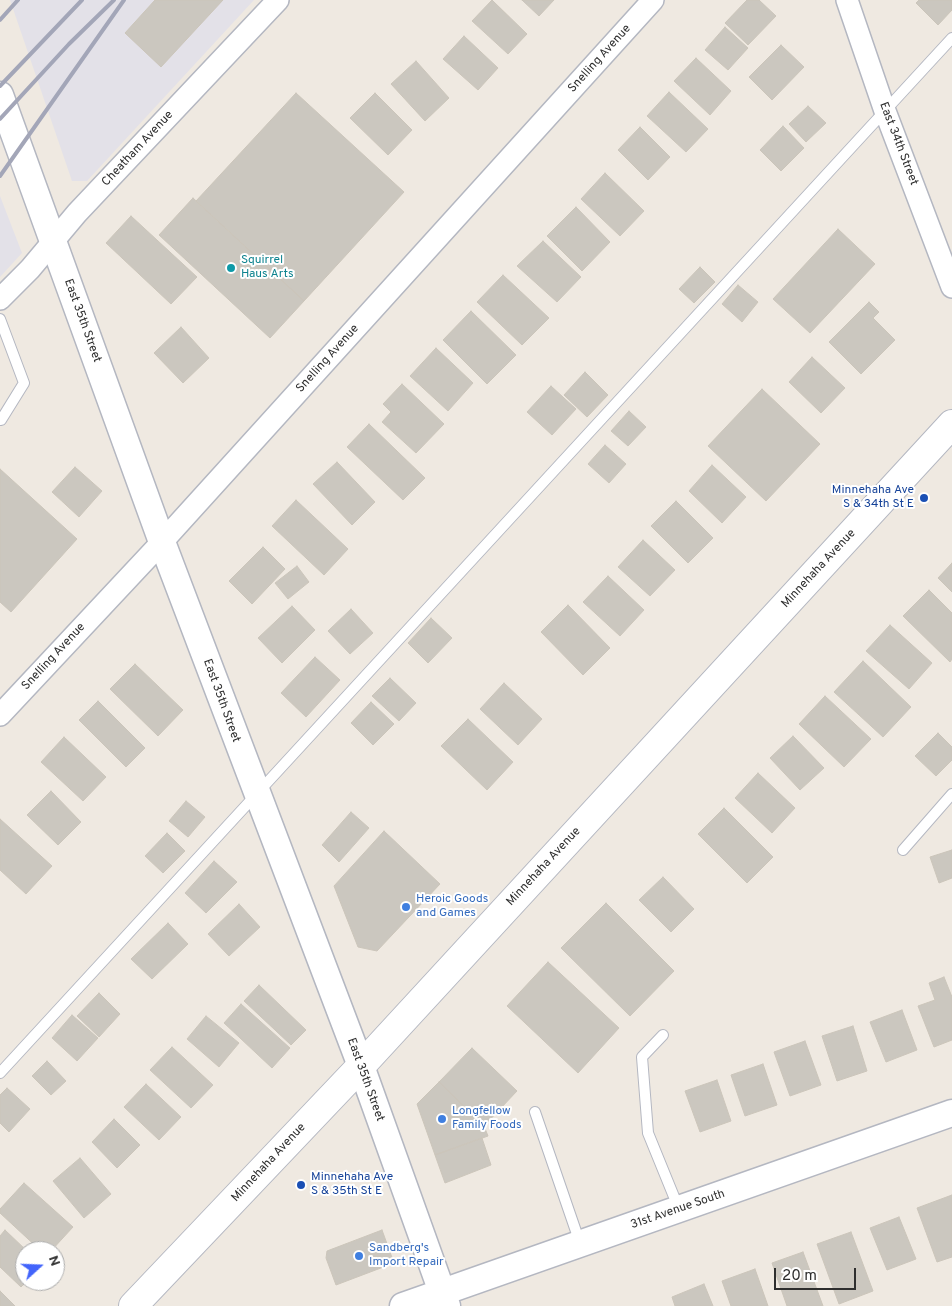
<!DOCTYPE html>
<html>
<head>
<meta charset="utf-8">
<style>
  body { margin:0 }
  #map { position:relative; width:952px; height:1306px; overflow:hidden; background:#efe9e1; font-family:Overpass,sans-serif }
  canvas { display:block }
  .north { position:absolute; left:15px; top:1241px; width:50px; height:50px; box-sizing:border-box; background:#fff; border:1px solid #ababab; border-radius:50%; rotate:70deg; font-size:14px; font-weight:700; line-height:20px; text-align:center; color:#2e2e2e }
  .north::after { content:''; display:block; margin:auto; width:18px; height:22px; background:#4264fb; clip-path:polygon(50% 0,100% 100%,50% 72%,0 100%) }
  .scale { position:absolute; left:774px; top:1268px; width:82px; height:22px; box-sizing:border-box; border:2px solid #2e2e2e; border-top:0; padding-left:6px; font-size:15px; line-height:18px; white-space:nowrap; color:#2e2e2e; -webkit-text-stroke:4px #fff; paint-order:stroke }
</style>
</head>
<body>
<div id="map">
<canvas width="952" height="1306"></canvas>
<div class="north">N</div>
<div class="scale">20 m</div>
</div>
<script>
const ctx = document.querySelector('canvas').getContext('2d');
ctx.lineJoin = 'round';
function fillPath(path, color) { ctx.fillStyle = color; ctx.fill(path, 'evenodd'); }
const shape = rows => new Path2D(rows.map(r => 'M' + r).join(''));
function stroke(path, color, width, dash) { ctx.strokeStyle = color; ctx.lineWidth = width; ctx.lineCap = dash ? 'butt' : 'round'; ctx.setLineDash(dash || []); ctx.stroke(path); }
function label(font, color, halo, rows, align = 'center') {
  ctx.font = font + ' Overpass,sans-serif'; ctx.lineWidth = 4; ctx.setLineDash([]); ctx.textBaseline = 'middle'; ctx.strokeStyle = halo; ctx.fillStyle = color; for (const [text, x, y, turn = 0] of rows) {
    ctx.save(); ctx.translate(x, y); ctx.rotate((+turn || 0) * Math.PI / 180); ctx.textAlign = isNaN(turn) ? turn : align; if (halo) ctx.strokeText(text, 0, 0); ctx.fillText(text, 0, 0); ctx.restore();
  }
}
const industrial = shape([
  [10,0,254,0,87,181,72,181],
  [0,196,22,253,0,277]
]);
const building = shape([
  [155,0,223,0,161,67,125,33,155,0],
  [492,0,527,34,508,54,472,21,492,0],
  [522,0,554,0,539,16,522,0],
  [747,0,759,0,776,16,748,45,725,23,747,0],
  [919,0,952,0,952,10,938,25,916,3,919,0],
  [725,27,748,48,728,70,705,50,725,27],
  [464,36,498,68,478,90,443,59,464,36],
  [781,45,804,67,772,100,749,77,781,45],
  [696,58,731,91,710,115,674,81,696,58],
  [416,61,449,98,425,121,391,84,416,61],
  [669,92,708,129,686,152,647,116,669,92],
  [296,93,404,192,304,301,196,201,296,93],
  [375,93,412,130,388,155,350,118,375,93],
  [808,106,826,123,806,142,789,124,808,106],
  [783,126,804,148,781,171,760,150,783,126],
  [640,127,670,157,648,180,618,150,640,127],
  [605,173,644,211,620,236,581,199,605,173],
  [193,198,304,301,270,338,159,235,193,198],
  [576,207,610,242,582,271,547,236,576,207],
  [131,216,197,277,171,304,106,243,131,216],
  [838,229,875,264,810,333,773,299,838,229],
  [543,241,581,277,557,302,517,266,543,241],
  [700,267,715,282,694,303,679,289,700,267],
  [503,275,549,318,522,345,477,302,503,275],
  [738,285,758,302,742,322,722,304,738,285],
  [869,302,879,312,873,318,895,340,861,374,829,342,869,302],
  [471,311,516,355,487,384,443,340,471,311],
  [181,327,209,358,183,383,154,353,181,327],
  [436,348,473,383,448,411,410,376,436,348],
  [812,357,845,388,821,413,789,382,812,357],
  [585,372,608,395,587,417,564,395,585,372],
  [402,384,444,424,416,453,382,422,391,412,383,404,402,384],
  [551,386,576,409,552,435,527,412,551,386],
  [762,389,820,444,766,501,708,446,762,389],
  [629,411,646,427,628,446,611,431,629,411],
  [369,424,425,478,403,500,347,447,369,424],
  [605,445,626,464,609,483,588,464,605,445],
  [337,462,375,502,352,525,313,484,337,462],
  [712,465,746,497,722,523,689,491,712,465],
  [75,467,102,491,79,517,52,492,75,467],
  [0,469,77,539,11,612,0,602,0,469],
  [296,500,348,549,324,575,272,526,296,500],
  [676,501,713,538,688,563,651,526,676,501],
  [643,540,675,570,650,596,618,567,643,540],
  [263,547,285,569,252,604,229,581,263,547],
  [952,563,952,592,938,578,952,563],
  [297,566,309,582,288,599,275,583,297,566],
  [608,576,644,610,620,636,583,602,608,576],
  [929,590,952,613,952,659,950,662,903,616,929,590],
  [568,605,610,648,583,675,541,632,568,605],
  [292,606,315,630,282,663,258,638,292,606],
  [351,609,373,633,350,654,328,631,351,609],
  [431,618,452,638,428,663,408,643,431,618],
  [890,625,932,663,909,689,866,651,890,625],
  [315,657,340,680,306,717,281,693,315,657],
  [863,661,911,707,883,737,834,692,863,661],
  [135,664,183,710,158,736,110,689,135,664],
  [390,678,416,703,399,721,372,696,390,678],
  [504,683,542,719,518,745,480,709,504,683],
  [825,696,871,739,844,767,799,724,825,696],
  [98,701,145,748,126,767,79,720,98,701],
  [371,702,394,724,373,745,351,723,371,702],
  [468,719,513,762,487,790,441,746,468,719],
  [938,733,952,747,952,760,936,776,915,756,938,733],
  [793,736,824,768,800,790,770,758,793,736],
  [64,737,106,777,83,801,41,762,64,737],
  [758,773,795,808,772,833,735,798,758,773],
  [51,791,81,822,58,845,27,815,51,791],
  [186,801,205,817,188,837,169,821,186,801],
  [724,808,773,857,747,883,698,834,724,808],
  [351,812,369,828,339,862,322,845,351,812],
  [0,819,52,866,26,894,0,870,0,819],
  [384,831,440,884,377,951,358,947,334,886,384,831],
  [167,833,185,851,163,873,145,856,167,833],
  [952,850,952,878,939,883,930,857,952,850],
  [214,861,237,882,206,913,185,893,214,861],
  [663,877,694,909,671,932,639,900,663,877],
  [606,903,674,971,630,1016,561,948,606,903],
  [239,904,260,927,229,956,208,934,239,904],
  [168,923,188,944,152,979,131,959,168,923],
  [548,962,619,1028,578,1073,507,1006,548,962],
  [944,977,952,997,952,1040,934,1047,918,1006,935,1000,929,983,944,977],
  [259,985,306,1030,291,1045,244,1001,259,985],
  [99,993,120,1014,99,1037,77,1016,99,993],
  [241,1004,290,1048,272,1068,224,1023,241,1004],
  [902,1010,917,1050,886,1062,870,1022,902,1010],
  [72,1015,98,1038,77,1061,52,1038,72,1015],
  [206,1016,239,1043,219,1067,187,1039,206,1016],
  [853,1026,867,1071,837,1081,822,1036,853,1026],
  [805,1041,821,1085,790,1096,774,1052,805,1041],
  [172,1047,213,1085,191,1108,150,1070,172,1047],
  [472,1048,517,1091,484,1126,439,1082,472,1048],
  [47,1061,66,1081,51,1095,32,1076,47,1061],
  [763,1064,777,1105,745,1116,731,1075,763,1064],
  [717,1080,731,1121,700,1132,685,1091,717,1080],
  [439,1082,484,1126,488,1136,435,1155,417,1104,439,1082],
  [146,1084,181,1117,159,1140,124,1107,146,1084],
  [7,1088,30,1109,9,1132,0,1123,0,1095,7,1088],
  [114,1119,140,1145,117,1168,92,1142,114,1119],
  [482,1138,491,1165,445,1183,435,1155,482,1138],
  [80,1158,111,1194,84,1218,53,1181,80,1158],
  [24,1183,73,1227,51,1251,41,1251,0,1213,0,1209,24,1183],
  [952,1195,952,1257,937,1262,917,1208,952,1195],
  [899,1217,916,1259,887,1270,870,1228,899,1217],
  [5,1230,27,1251,25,1251,27,1281,21,1287,0,1267,0,1236,5,1230],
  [382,1230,394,1263,336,1285,326,1258,327,1251,382,1230],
  [851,1232,873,1291,839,1304,817,1244,851,1232],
  [803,1252,823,1306,787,1306,772,1263,803,1252],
  [755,1269,768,1306,731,1306,722,1281,755,1269],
  [704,1284,713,1306,675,1306,672,1297,704,1284],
  [0,1291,15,1306,0,1306,0,1291]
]);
const service = shape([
  [0,319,24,383,1,420],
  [903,850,952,794],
  [663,1035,642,1057,648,1133,679,1209],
  [0,1073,952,38],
  [535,1112,580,1243]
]);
const minor = shape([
  [847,0,885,111,952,287],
  [0,299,30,269,77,213,278,0],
  [0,715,162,542,653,0]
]);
const tertiary = shape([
  [0,95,162,542,361,1066,447,1306],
  [403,1306,952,1113]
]);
const secondary = shape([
  [133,1306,361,1066,952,424]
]);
const rail = shape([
  [0,20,18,0],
  [0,86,82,0],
  [0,119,69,44,114,0],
  [0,176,124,0]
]);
const markers = [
  [231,268,5,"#0f9aa8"],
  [924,498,5,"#1a4fb4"],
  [406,907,5,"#3f7fe0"],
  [442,1119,5,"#3f7fe0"],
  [301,1185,5,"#1a4fb4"],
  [359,1256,5,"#3f7fe0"]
];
const streetNames = [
  ["Snelling Avenue",600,59,-48],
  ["East 34th Street",898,144,69],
  ["Cheatham Avenue",138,149,-47],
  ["East 35th Street",82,321,70],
  ["Snelling Avenue",328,359,-48],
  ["Minnehaha Avenue",819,569,-47],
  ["Snelling Avenue",54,657,-47],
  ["East 35th Street",221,701,70],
  ["Minnehaha Avenue",544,867,-47],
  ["East 35th Street",365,1080,70],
  ["Minnehaha Avenue",269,1163,-47],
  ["31st Avenue South",678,1210,-19]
];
const cultureNames = [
  ["Squirrel",241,261],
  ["Haus Arts",241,275]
];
const transitNames = [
  ["Minnehaha Ave",914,491],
  ["S & 34th St E",914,505],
  ["Minnehaha Ave",311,1178,"left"],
  ["S & 35th St E",311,1192,"left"]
];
const shopNames = [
  ["Heroic Goods",416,900],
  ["and Games",416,914],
  ["Longfellow",452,1112],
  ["Family Foods",452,1126],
  ["Sandberg's",369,1249],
  ["Import Repair",369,1263]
];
fillPath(industrial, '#e3e1e8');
fillPath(building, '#cbc7bf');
stroke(building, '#cbc5ba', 1);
stroke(service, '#b4b7c1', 12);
stroke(minor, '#b4b7c1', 24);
stroke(tertiary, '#b4b7c1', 29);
stroke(secondary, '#b4b7c1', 30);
stroke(service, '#fff', 10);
stroke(minor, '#fff', 21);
stroke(tertiary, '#fff', 26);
stroke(secondary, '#fff', 28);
stroke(rail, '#a3a6b8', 4);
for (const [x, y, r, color] of markers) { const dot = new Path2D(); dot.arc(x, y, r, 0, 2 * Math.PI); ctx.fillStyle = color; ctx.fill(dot); stroke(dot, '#fff', 2); }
label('12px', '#2e2e2e', '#fff', streetNames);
label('12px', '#0d838f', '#fff', cultureNames, 'left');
label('12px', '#164399', '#fff', transitNames, 'right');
label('12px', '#366cbe', '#fff', shopNames, 'left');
</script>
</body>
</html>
